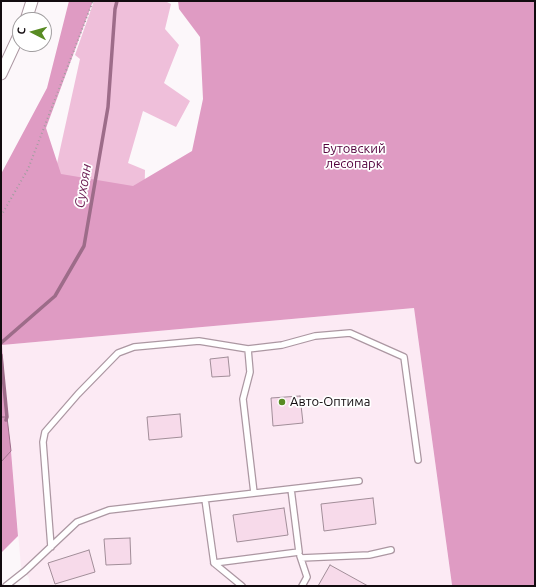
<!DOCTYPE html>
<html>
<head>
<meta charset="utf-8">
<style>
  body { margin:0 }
  #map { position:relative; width:536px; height:587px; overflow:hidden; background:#fcf7fa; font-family:Ubuntu,sans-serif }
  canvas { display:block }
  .frame { position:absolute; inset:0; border:2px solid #120b0f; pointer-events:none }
  .north { position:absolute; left:12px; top:12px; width:40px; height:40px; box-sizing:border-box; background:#fff; border:1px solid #a09d9f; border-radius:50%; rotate:276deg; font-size:11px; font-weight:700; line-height:16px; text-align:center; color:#120b0f }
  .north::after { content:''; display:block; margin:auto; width:14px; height:18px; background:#588b23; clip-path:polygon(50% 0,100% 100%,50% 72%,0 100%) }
</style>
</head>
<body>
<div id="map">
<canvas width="536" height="587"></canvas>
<div class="frame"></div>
<div class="north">С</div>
</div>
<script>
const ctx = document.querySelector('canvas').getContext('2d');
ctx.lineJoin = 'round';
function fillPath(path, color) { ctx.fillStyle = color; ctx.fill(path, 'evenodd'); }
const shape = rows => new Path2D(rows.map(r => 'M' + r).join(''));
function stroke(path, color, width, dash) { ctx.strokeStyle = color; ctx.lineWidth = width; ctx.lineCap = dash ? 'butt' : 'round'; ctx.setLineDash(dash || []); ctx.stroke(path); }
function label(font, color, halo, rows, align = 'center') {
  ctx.font = font + ' Ubuntu,sans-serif'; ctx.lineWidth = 3.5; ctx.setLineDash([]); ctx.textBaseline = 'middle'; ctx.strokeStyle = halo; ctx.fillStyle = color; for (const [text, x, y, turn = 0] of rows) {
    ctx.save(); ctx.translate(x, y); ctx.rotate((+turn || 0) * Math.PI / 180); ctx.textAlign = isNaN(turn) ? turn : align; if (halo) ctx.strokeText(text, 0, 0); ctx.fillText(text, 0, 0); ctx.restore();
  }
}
const built = shape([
  [414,308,452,586,30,586,29,578,21,567,2,345]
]);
const green = shape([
  [94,1,165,1,171,4,165,29,179,45,164,83,190,101,176,127,143,111,128,163,145,170,144,215,50,195,80,59,75,55]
]);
const forest = shape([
  [69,1,93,1,46,128,61,174,133,186,192,151,203,99,200,37,179,9,178,1,535,1,535,586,449,586,452,585,414,308,2,345,7,417,1,417,1,174,47,88],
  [11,451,18,536,1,553,1,462]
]);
const water = shape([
  [1,417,7,417,11,451,1,462,1,417]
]);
const stream = shape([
  [1,343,55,296,84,246,108,107,115,9,117,1],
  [1,355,7,417,6,420]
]);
const building = shape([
  [228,357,230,376,212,377,210,359,228,357],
  [300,396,303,423,273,426,271,398,300,396],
  [180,414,182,437,149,440,147,417,180,414],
  [373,498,376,524,324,531,321,504,373,498],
  [284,508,288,535,237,542,233,515,284,508],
  [130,538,131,564,106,565,104,539,130,538],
  [89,550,95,572,55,584,48,563,89,550],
  [330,565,368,586,318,586,330,565]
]);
const path = shape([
  [1,216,28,169,93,1]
]);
const lane = shape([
  [248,349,282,345,315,336,350,333,404,357,418,460],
  [205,499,214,563,299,552,291,489],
  [51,547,43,442,45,432,78,394,118,353,134,347,199,341,248,349,250,372,243,399,254,493],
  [300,556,307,577,302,586],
  [301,558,369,555,391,550],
  [214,563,242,586],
  [6,586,25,571,77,522,109,510,359,481]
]);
const street = shape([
  [26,20,32,1],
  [1,74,20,33]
]);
const markers = [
  [282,402,4,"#588b23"]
];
const parkNames = [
  ["Бутовский",354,149],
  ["лесопарк",354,164]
];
const poiNames = [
  ["Авто-Оптима",290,402]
];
const waterNames = [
  ["Сухоян",83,186,-80]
];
fillPath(built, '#fceaf4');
fillPath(green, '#efbfda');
fillPath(forest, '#df9bc3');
fillPath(water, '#d895bd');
stroke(water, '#9d6c89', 1);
stroke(stream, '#9d6c89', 3.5);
fillPath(building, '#f7daea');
stroke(building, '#a28e99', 1);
stroke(lane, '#ac97a2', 8);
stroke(street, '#ac97a2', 13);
stroke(path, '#a29da0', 2, [1, 3]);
stroke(lane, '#fff', 5.5);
stroke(street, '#fff', 11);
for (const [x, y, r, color] of markers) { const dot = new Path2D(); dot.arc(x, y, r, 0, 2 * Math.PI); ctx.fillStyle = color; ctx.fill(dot); stroke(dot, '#fff', 1.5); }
label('13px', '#53023d', '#fff', parkNames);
label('13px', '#120b0f', '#fff', poiNames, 'left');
label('italic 14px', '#6b1d52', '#fff', waterNames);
</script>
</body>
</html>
